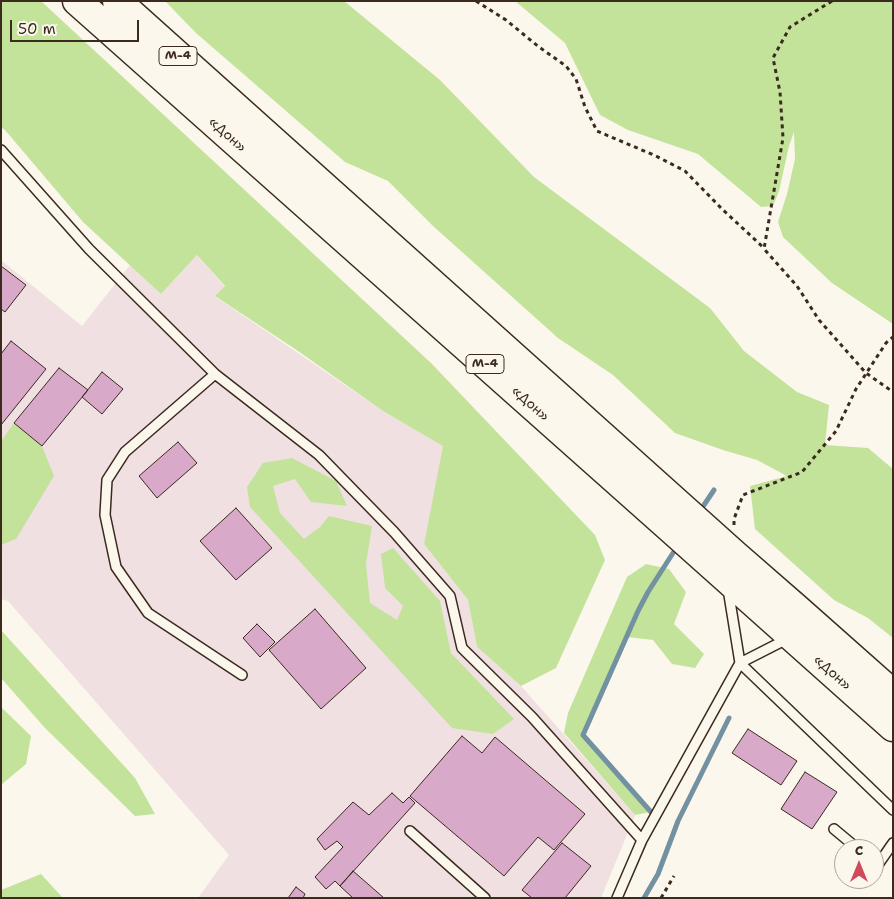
<!DOCTYPE html>
<html>
<head>
<meta charset="utf-8">
<style>
  body { margin:0 }
  #map { position:relative; width:894px; height:899px; overflow:hidden; background:#fbf7ec; font-family:"Shantell Sans",sans-serif }
  canvas { display:block }
  .frame { position:absolute; inset:0; border:2px solid #3b2a1e; pointer-events:none }
  .north { position:absolute; left:834px; top:839px; width:50px; height:50px; box-sizing:border-box; background:#fbf7ec; border:1px solid #aea59a; border-radius:50%; rotate:0deg; font-size:14px; font-weight:700; line-height:20px; text-align:center; color:#3b2a1e }
  .north::after { content:''; display:block; margin:auto; width:18px; height:22px; background:#d1495b; clip-path:polygon(50% 0,100% 100%,50% 72%,0 100%) }
  .scale { position:absolute; left:10px; top:20px; width:129px; height:22px; box-sizing:border-box; border:2px solid #3b2a1e; border-top:0; padding-left:6px; font-size:15px; line-height:18px; white-space:nowrap; color:#3b2a1e; -webkit-text-stroke:4px #fbf7ec; paint-order:stroke }
</style>
</head>
<body>
<div id="map">
<canvas width="894" height="899"></canvas>
<div class="frame"></div>
<div class="north">С</div>
<div class="scale">50 m</div>
</div>
<script>
const ctx = document.querySelector('canvas').getContext('2d');
ctx.lineJoin = 'round';
function fillPath(path, color) { ctx.fillStyle = color; ctx.fill(path, 'evenodd'); }
const shape = rows => new Path2D(rows.map(r => 'M' + r).join(''));
function stroke(path, color, width, dash) { ctx.strokeStyle = color; ctx.lineWidth = width; ctx.lineCap = dash ? 'butt' : 'round'; ctx.setLineDash(dash || []); ctx.stroke(path); }
function label(font, color, halo, rows, align = 'center') {
  ctx.font = font + ' "Shantell Sans",sans-serif'; ctx.lineWidth = 4; ctx.setLineDash([]); ctx.textBaseline = 'middle'; ctx.strokeStyle = halo; ctx.fillStyle = color; for (const [text, x, y, turn = 0] of rows) {
    ctx.save(); ctx.translate(x, y); ctx.rotate((+turn || 0) * Math.PI / 180); ctx.textAlign = isNaN(turn) ? turn : align; if (halo) ctx.strokeText(text, 0, 0); ctx.fillText(text, 0, 0); ctx.restore();
  }
}
const built = shape([
  [197,255,225,287,216,297,383,411,444,446,424,544,468,600,477,647,521,686,635,815,601,898,198,898,229,855,8,601,1,599,1,260,82,326,130,265,161,294]
]);
const green = shape([
  [1,1,41,1,431,363,595,535,605,560,556,668,521,686,477,647,468,600,424,544,443,446,383,411,298,351,215,296,225,286,197,255,161,294,83,222,5,130,1,127],
  [165,1,344,1,440,80,534,177,710,308,744,351,797,392,829,405,825,445,868,448,893,469,893,638,868,618,834,600,755,529,750,486,787,476,757,460,723,450,675,433,613,375,558,338,433,226,388,181,345,162,196,33],
  [515,1,893,1,893,324,832,283,783,237,778,222,787,194,795,159,794,132,789,146,779,191,773,206,761,207,698,154,628,130,600,115,565,43],
  [14,423,42,446,54,476,16,539,1,545,1,441],
  [292,458,336,481,347,506,311,502,295,479,273,486,280,513,304,539,320,527,329,516,372,526,366,564,370,603,397,620,403,606,385,588,381,554,393,548,440,601,451,653,514,719,493,734,452,728,250,507,247,487,263,463],
  [646,564,669,569,686,592,674,624,704,654,695,668,672,664,653,640,627,637,583,735,651,812,635,815,564,733,568,713,627,577],
  [1,630,135,778,155,814,135,816,45,728,1,678],
  [1,707,31,736,26,764,1,785],
  [41,874,63,898,1,898,1,890]
]);
const stream = shape([
  [704,505,714,490],
  [651,812,583,735,638,611,648,592,673,553],
  [644,898,658,874,678,821,729,718]
]);
const building = shape([
  [1,266,26,285,5,312,1,309,1,266],
  [11,341,46,369,1,425,1,354,11,341],
  [59,368,88,390,42,446,14,423,59,368],
  [102,372,123,389,102,414,82,397,102,372],
  [178,442,197,463,157,498,139,476,178,442],
  [236,508,272,548,236,580,200,541,236,508],
  [315,609,366,668,321,709,269,650,315,609],
  [257,624,275,642,260,657,243,638,257,624],
  [748,729,797,761,781,785,732,753,748,729],
  [462,736,482,753,495,737,585,814,554,850,538,837,504,876,410,796,462,736],
  [805,772,837,792,812,829,781,809,805,772],
  [392,793,403,803,409,797,415,803,340,886,335,881,326,889,315,877,343,847,337,841,325,850,317,839,353,802,369,815,392,793],
  [562,843,591,866,565,898,532,898,522,890,562,843],
  [353,871,384,898,353,898,340,886,353,871],
  [296,887,305,894,303,898,288,898,296,887]
]);
const path = shape([
  [476,1,506,20,539,47,566,66,576,79,585,107,597,131,656,156,685,171,722,209,764,248],
  [832,1,790,27,773,58,780,92,783,138,764,249,797,286,819,320,866,373,893,392],
  [734,525,734,519,743,495,802,472,836,431,856,389,886,343,893,337],
  [661,898,674,876]
]);
const service = shape([
  [1,150,89,249,215,374,319,455,394,532,450,596,462,648,532,717,642,840],
  [215,374,125,452,107,480,105,515,116,567,148,613,242,675],
  [728,589,740,663,893,810],
  [834,829,858,849],
  [410,831,485,898],
  [874,863,877,866,893,843],
  [617,898,642,840,740,663,789,638]
]);
const trunk = shape([
  [77,1,671,529,893,727],
  [117,1,735,555,797,609,893,694]
]);
const shields = [
  [178,56,38],
  [485,364,38]
];
const shieldNames = [
  ["М-4",178,56],
  ["М-4",485,364]
];
const streetNames = [
  ["«Дон»",227,135,42],
  ["«Дон»",530,404,42],
  ["«Дон»",832,673,42]
];
fillPath(built, '#f1e0e2');
fillPath(green, '#c3e39b');
stroke(stream, '#7291a1', 5);
fillPath(building, '#d9a9c9');
stroke(building, '#3b2a1e', 1);
stroke(service, '#3b2a1e', 12);
stroke(trunk, '#3b2a1e', 31);
stroke(path, '#3b2a1e', 3, [4, 4]);
stroke(service, '#fbf7ec', 9);
stroke(trunk, '#fbf7ec', 28);
for (const [x, y, w] of shields) { const box = new Path2D(); box.roundRect(x - w / 2, y - 9.5, w, 19, 4); ctx.fillStyle = '#fbf7ec'; ctx.fill(box); stroke(box, '#3b2a1e', 1); }
label('bold 12px', '#3b2a1e', null, shieldNames);
label('14px', '#3b2a1e', '#fbf7ec', streetNames);
</script>
</body>
</html>
